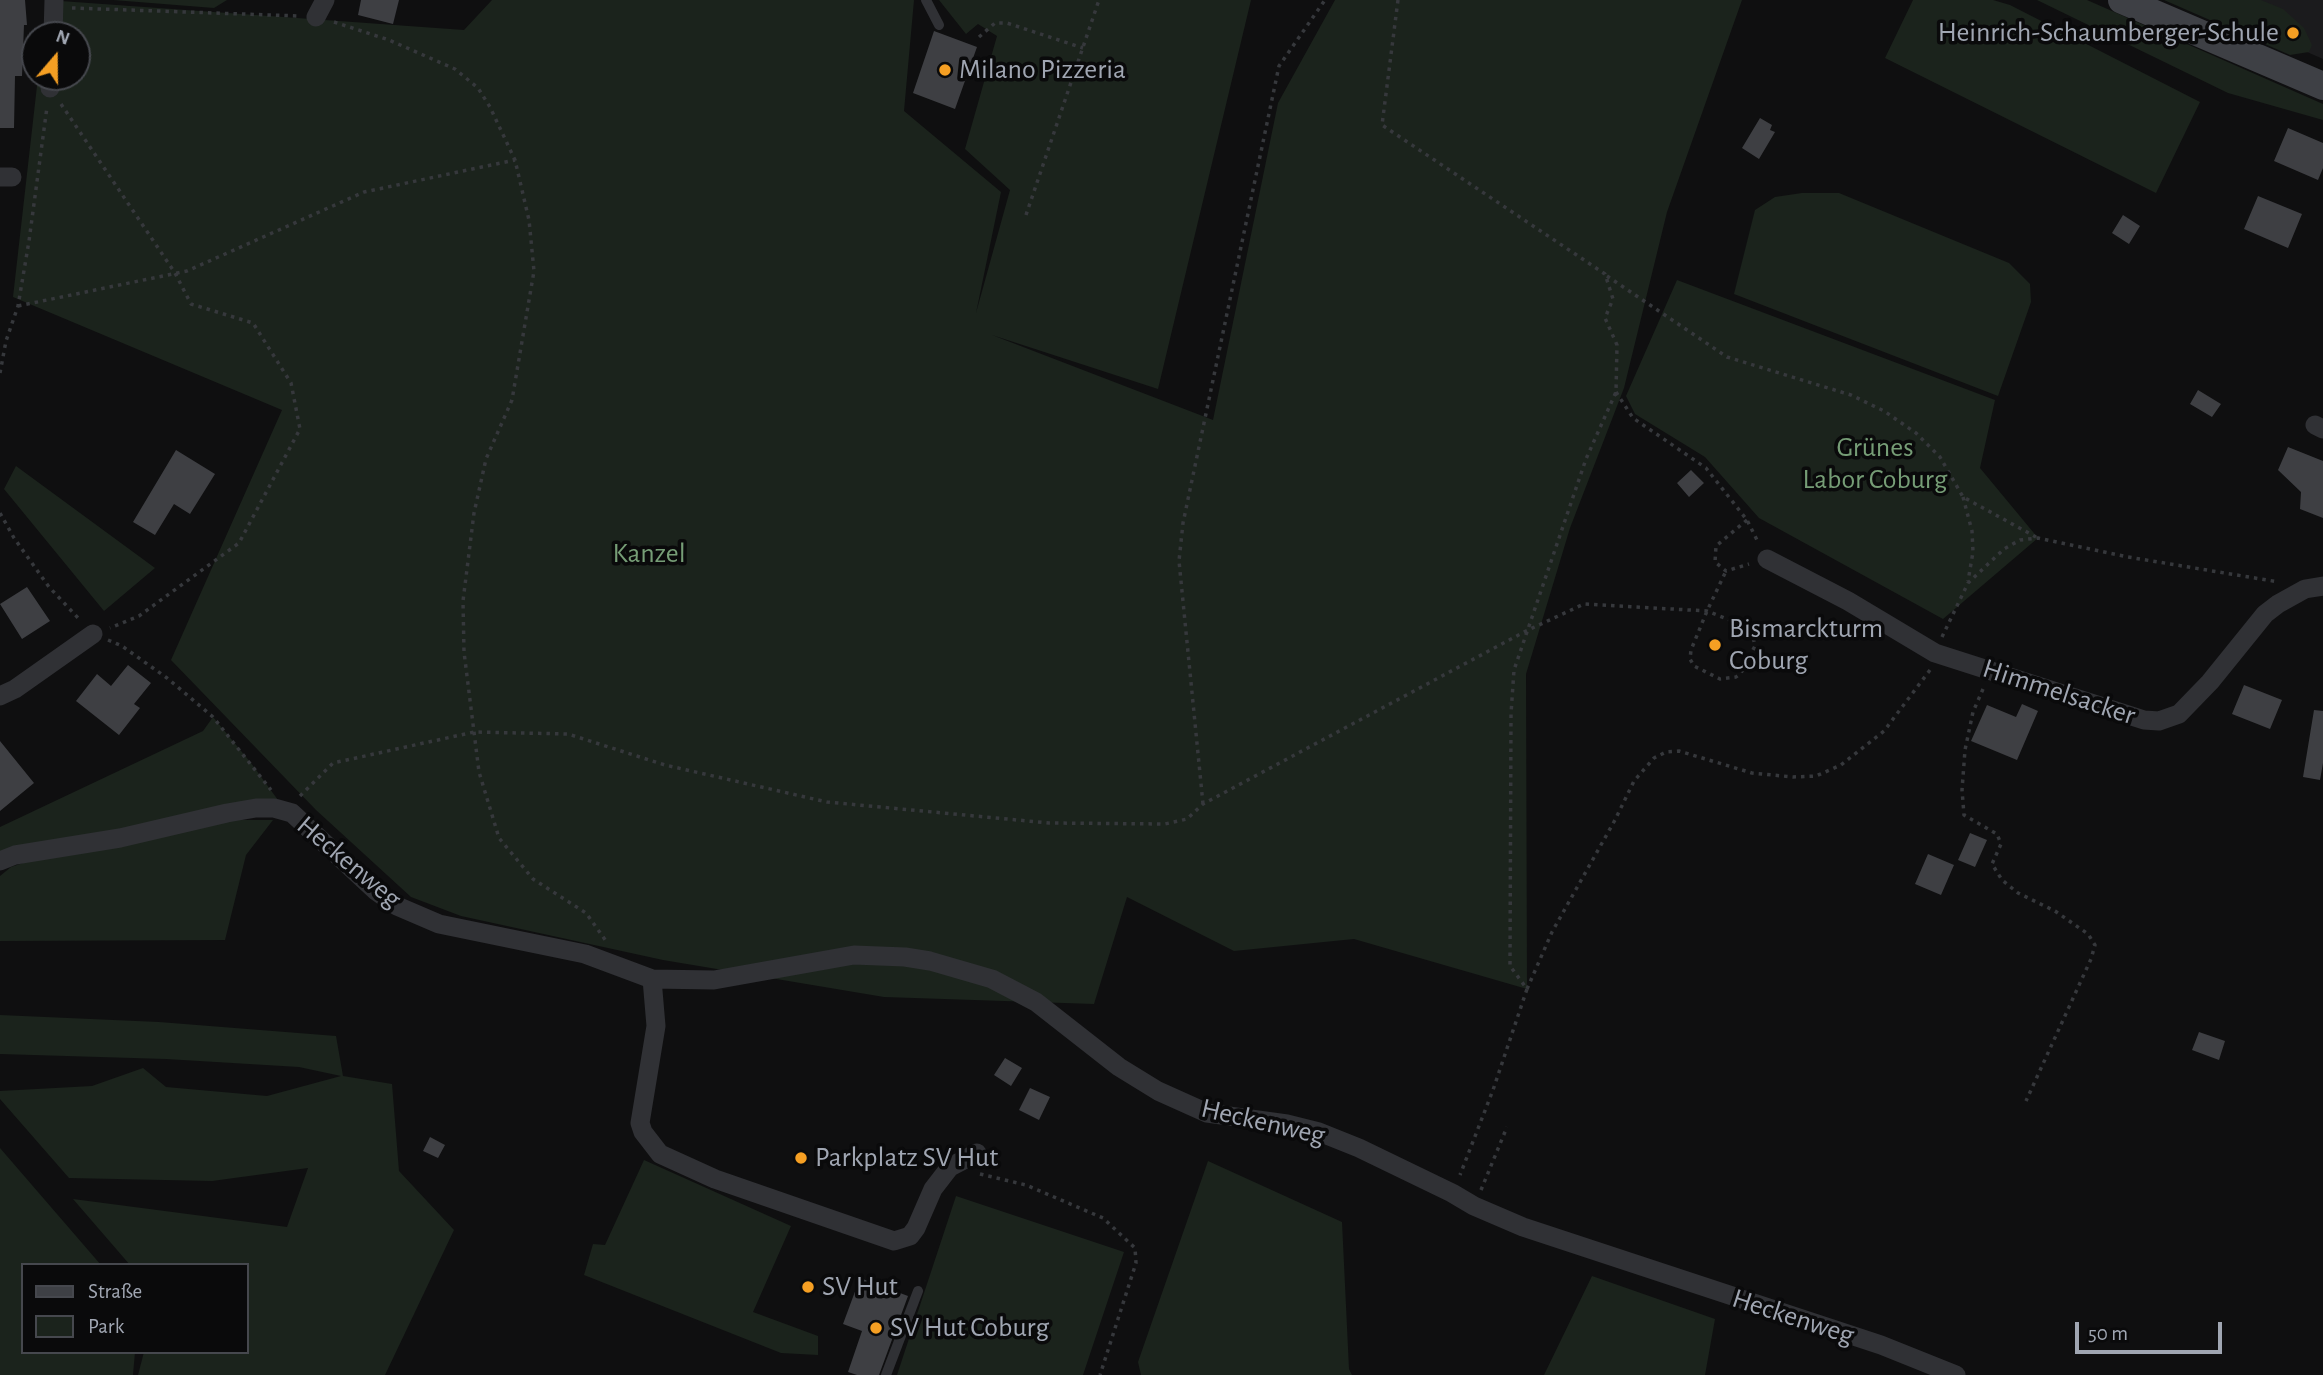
<!DOCTYPE html>
<html>
<head>
<meta charset="utf-8">
<style>
  body { margin:0 }
  #map { position:relative; width:2323px; height:1375px; overflow:hidden; background:#0f0f10; font-family:"Alegreya Sans",sans-serif }
  canvas { display:block }
  .legend { position:absolute; left:21px; top:1263px; width:228px; height:91px; box-sizing:border-box; background:#0a0a0b; border:2px solid #46484e; margin:0; padding:9px 12px; list-style:none; font-size:21px; color:#a0a6b2 }
  .legend li { display:flex; align-items:center; gap:14px; height:35px }
  .legend b { width:35px; border:2px solid #46484e }
  .north { position:absolute; left:21px; top:21px; width:70px; height:70px; box-sizing:border-box; background:#0a0a0b; border:2px solid #46484e; border-radius:50%; rotate:20deg; font-size:19px; font-weight:700; line-height:28px; text-align:center; color:#a0a6b2 }
  .north::after { content:''; display:block; margin:auto; width:24px; height:32px; background:#f59f23; clip-path:polygon(50% 0,100% 100%,50% 72%,0 100%) }
  .scale { position:absolute; left:2075px; top:1322px; width:147px; height:32px; box-sizing:border-box; border:4px solid #a0a6b2; border-top:0; padding-left:9px; font-size:21px; line-height:24px; white-space:nowrap; color:#a0a6b2; -webkit-text-stroke:5px #0a0a0b; paint-order:stroke }
</style>
</head>
<body>
<div id="map">
<canvas width="2323" height="1375"></canvas>
<ul class="legend">
<li><b style="height:9px;background:#3e4045"></b>Straße</li>
<li><b style="height:19px;background:#1b231c"></b>Park</li>
</ul>
<div class="north">N</div>
<div class="scale">50 m</div>
</div>
<script>
const ctx = document.querySelector('canvas').getContext('2d');
ctx.lineJoin = 'round';
function fillPath(path, color) { ctx.fillStyle = color; ctx.fill(path, 'evenodd'); }
const shape = rows => new Path2D(rows.map(r => 'M' + r).join(''));
function stroke(path, color, width, dash) { ctx.strokeStyle = color; ctx.lineWidth = width; ctx.lineCap = dash ? 'butt' : 'round'; ctx.setLineDash(dash || []); ctx.stroke(path); }
function label(font, color, halo, rows, align = 'center') {
  ctx.font = font + ' "Alegreya Sans",sans-serif'; ctx.lineWidth = 7; ctx.setLineDash([]); ctx.textBaseline = 'middle'; ctx.strokeStyle = halo; ctx.fillStyle = color; for (const [text, x, y, turn = 0] of rows) {
    ctx.save(); ctx.translate(x, y); ctx.rotate((+turn || 0) * Math.PI / 180); ctx.textAlign = isNaN(turn) ? turn : align; if (halo) ctx.strokeText(text, 0, 0); ctx.fillText(text, 0, 0); ctx.restore();
  }
}
const built = shape([
  [2224,0,2323,0,2323,59,2218,13]
]);
const green = shape([
  [47,0,464,30,492,0,914,0,904,111,1001,192,976,313,1010,190,965,149,997,36,978,24,966,34,939,0,1251,0,1158,389,992,335,1213,420,1278,103,1335,0,1742,0,1667,212,1624,388,1570,528,1526,674,1527,989,1354,939,1234,951,1127,897,1094,1004,884,997,663,960,461,916,411,897,316,810,171,660,282,410,13,297,38,77,77,77,77,35,43,35],
  [113,0,227,0,214,8],
  [1913,0,1993,0,2010,5,2200,102,2156,193,1885,58],
  [2037,0,2087,0,2323,104,2323,120,2228,93],
  [2164,0,2261,0,2283,9,2304,28,2312,45,2309,52,2290,55],
  [1802,193,1839,193,2009,263,2030,284,2031,302,1998,396,1734,294,1755,210,1775,197],
  [1677,280,1995,400,1980,468,2038,538,1943,619,1759,518,1705,457,1635,414,1626,396],
  [16,466,155,568,104,611,4,489],
  [213,717,251,763,286,811,0,861,0,827,203,731],
  [232,820,273,820,246,855,225,940,0,941,0,876,11,867,29,861],
  [0,1015,159,1022,336,1036,343,1076,392,1084,399,1171,454,1230,385,1375,138,1375,144,1352,247,1352,247,1265,130,1265,73,1199,287,1227,308,1168,212,1181,69,1178,0,1099,0,1091,92,1086,143,1068,166,1087,267,1096,341,1076,299,1067,166,1059,0,1054],
  [0,1148,101,1265,23,1265,23,1352,135,1352,133,1375,0,1375],
  [644,1160,791,1226,753,1312,818,1336,818,1355,781,1353,584,1275,593,1244,605,1245],
  [1208,1161,1342,1222,1349,1369,1352,1375,1141,1375,1138,1362],
  [956,1196,1124,1252,1083,1375,897,1375],
  [1592,1276,1715,1319,1705,1375,1544,1375]
]);
const building = shape([
  [0,0,25,0,27,25,24,25,22,76,15,76,14,128,0,128],
  [361,0,399,0,393,24,358,15],
  [934,31,977,47,955,109,913,93],
  [1760,118,1772,125,1770,130,1775,132,1759,159,1742,148],
  [2288,128,2323,143,2323,168,2318,180,2274,161],
  [2258,196,2302,214,2288,248,2244,229],
  [2123,215,2140,226,2129,244,2112,233],
  [2198,390,2221,404,2212,417,2190,404],
  [2288,447,2323,461,2323,518,2300,509,2301,492,2278,470],
  [176,450,215,474,190,514,174,504,155,535,133,522],
  [1691,470,1704,483,1689,497,1677,483],
  [27,587,50,621,22,639,0,604],
  [128,665,151,683,134,704,140,708,119,735,76,701,97,674,111,686],
  [2244,685,2282,700,2270,729,2232,714],
  [2022,704,2038,711,2017,760,1971,741,1987,705,2016,717],
  [2314,710,2323,711,2323,763,2320,780,2303,777],
  [0,741,34,783,0,811],
  [1970,833,1987,840,1975,867,1958,860],
  [1928,854,1954,865,1941,895,1915,884],
  [2199,1032,2225,1041,2219,1060,2192,1050],
  [1005,1058,1022,1068,1011,1086,994,1075],
  [1030,1088,1050,1097,1039,1120,1019,1110],
  [430,1137,445,1145,438,1158,423,1151],
  [860,1278,908,1296,879,1375,857,1375,848,1372,862,1331,843,1324]
]);
const path = shape([
  [1398,0,1382,125,1605,274,1613,299,1605,318,1617,345,1616,392,1586,459,1514,670,1511,714,1510,966,1527,989,1493,1090,1460,1175],
  [72,8,299,16],
  [334,22,389,40,455,69,478,88,490,107,515,160,529,220,534,271,512,400,486,459,474,513,463,601,464,652,479,772,499,838,533,879,586,913,606,941],
  [979,37,995,23,1007,23,1083,48],
  [61,104,175,273,191,304,253,323,291,383,300,429,239,543,139,616,110,628],
  [1026,215,1099,0],
  [1607,276,1727,357,1851,395,1884,411,1916,433,1940,457,1963,497,2036,537],
  [18,306,187,271,364,192,515,160],
  [0,373,6,341,18,306,29,241,47,107],
  [1616,392,1633,418,1706,468,1747,520,1759,544],
  [1963,497,1972,531,1973,552,1968,581],
  [0,513,14,538,49,587,80,620],
  [1747,520,1716,546,1715,562,1726,571,1749,564],
  [1942,637,1968,583,2004,549,2020,540,2038,538,2128,557,2279,582],
  [108,640,122,646,167,678,213,717,271,790],
  [1983,689,1973,712,1965,750,1962,790,1964,815,1997,834,2001,844,1992,864,2002,880,2018,893,2055,911,2088,934,2095,945,2091,959,2026,1101],
  [300,796,333,763,474,732,568,734,665,765,827,802,1049,823,1165,824,1187,819,1203,804,1526,631,1584,604,1707,611,1747,627,1752,632,1755,646,1741,673,1736,677,1720,679,1694,666,1690,659,1691,650,1707,611,1726,571],
  [1203,804,1179,561,1183,523,1279,66,1325,0],
  [1527,989,1552,932,1615,820,1634,781,1654,758,1666,752,1679,751,1752,773,1793,777,1816,776,1841,765,1884,731,1930,670],
  [980,1174,1026,1185,1103,1218,1135,1248,1136,1263,1100,1375],
  [1481,1190,1507,1127]
]);
const lane = shape([
  [926,0,939,25],
  [886,1375,918,1291]
]);
const street = shape([
  [316,17,325,0],
  [53,35,54,0],
  [50,88,50,77],
  [0,177,12,177],
  [2315,425,2323,429],
  [1767,559,1848,601,1935,653,2144,720,2159,721,2179,714,2210,682,2265,614,2278,604,2305,589,2323,586],
  [0,696,15,689,93,634],
  [0,861,15,855,120,838,227,813,256,808,274,808,292,813,376,891,397,906,439,924,585,954,652,979,714,980,854,955,905,957,930,961,992,979,1036,1002,1119,1067,1158,1091,1207,1113,1287,1124,1319,1132,1359,1148,1452,1193,1474,1206,1523,1227,1881,1345,1956,1375],
  [652,979,656,1026,640,1123,643,1132,660,1154,715,1179,894,1241,910,1236,916,1228,933,1189,950,1167,977,1153]
]);
const secondary = shape([
  [2122,0,2323,86]
]);
const markers = [
  [2293,33,7,"#f59f23"],
  [945,70,7,"#f59f23"],
  [1715,645,7,"#f59f23"],
  [801,1158,7,"#f59f23"],
  [808,1287,7,"#f59f23"],
  [876,1328,7,"#f59f23"]
];
const poiNames = [
  ["Heinrich-Schaumberger-Schule",2279,33,"right"],
  ["Milano Pizzeria",959,70],
  ["Bismarckturm",1729,629],
  ["Coburg",1729,661],
  ["Parkplatz SV Hut",815,1158],
  ["SV Hut",822,1287],
  ["SV Hut Coburg",890,1328]
];
const parkNames = [
  ["Grünes",1875,448],
  ["Labor Coburg",1875,480],
  ["Kanzel",649,554]
];
const streetNames = [
  ["Himmelsacker",2059,692,18],
  ["Heckenweg",349,862,40],
  ["Heckenweg",1263,1122,13],
  ["Heckenweg",1793,1317,18]
];
fillPath(built, '#1b1b1d');
fillPath(green, '#1b231c');
fillPath(building, '#3e3f43');
stroke(path, '#36383c', 3.5, [3.5, 5]);
stroke(lane, '#303135', 10);
stroke(street, '#303135', 19);
stroke(secondary, '#3e4045', 28);
for (const [x, y, r, color] of markers) { const dot = new Path2D(); dot.arc(x, y, r, 0, 2 * Math.PI); ctx.fillStyle = color; ctx.fill(dot); stroke(dot, '#0a0a0b', 2.5); }
label('28px', '#a0a6b2', '#0a0a0b', poiNames, 'left');
label('28px', '#769d76', '#0a0a0b', parkNames);
label('28px', '#a0a6b2', '#0a0a0b', streetNames);
</script>
</body>
</html>
